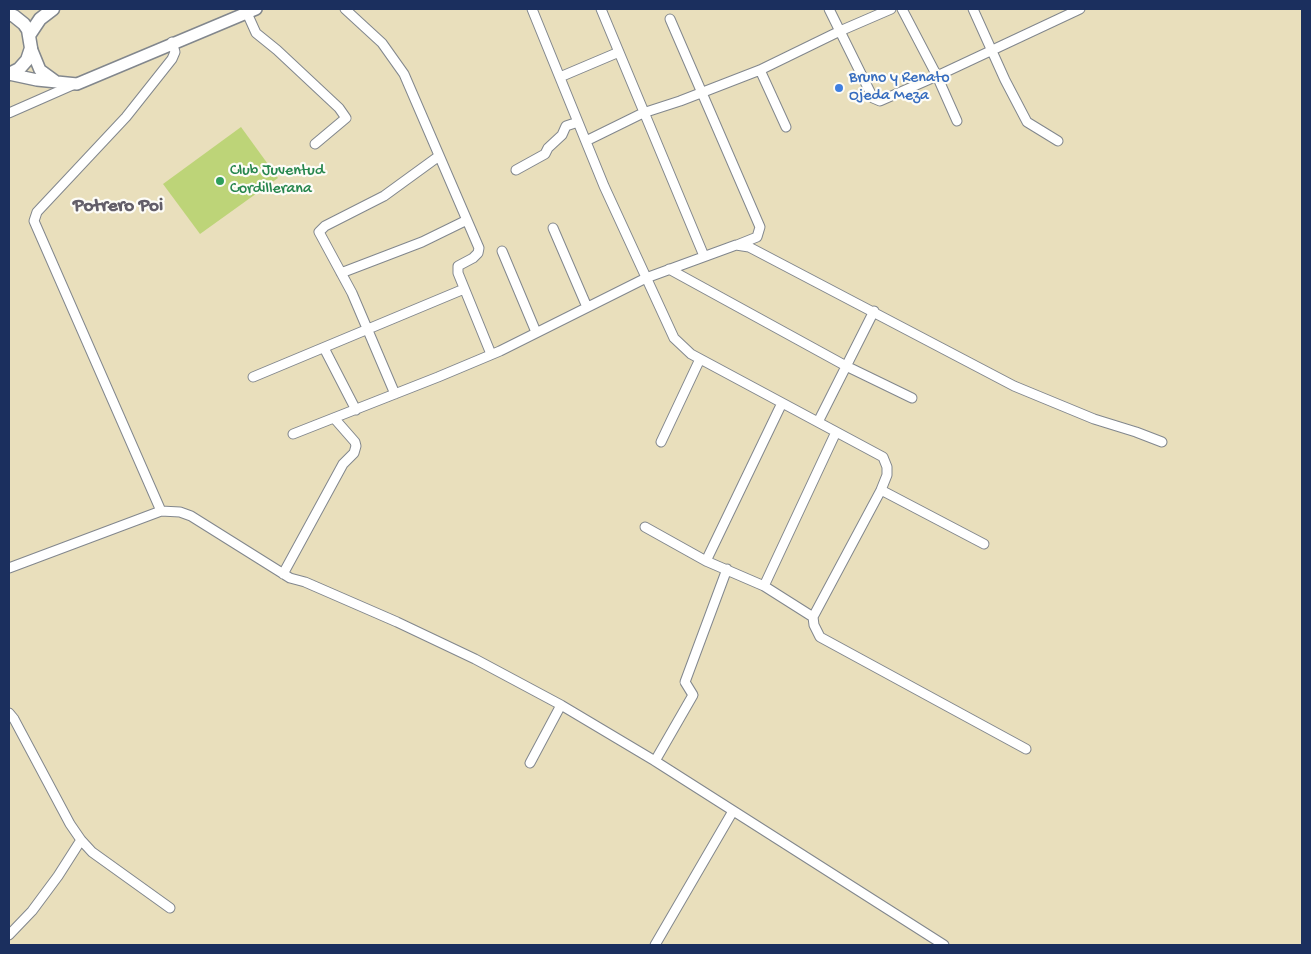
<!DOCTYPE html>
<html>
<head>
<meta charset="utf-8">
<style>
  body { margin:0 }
  #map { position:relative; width:1311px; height:954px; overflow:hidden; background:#e9dfbc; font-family:"Gochi Hand",sans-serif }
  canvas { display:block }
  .frame { position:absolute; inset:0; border:10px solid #1b2f5e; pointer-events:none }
</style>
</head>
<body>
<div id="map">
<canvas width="1311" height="954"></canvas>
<div class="frame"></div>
</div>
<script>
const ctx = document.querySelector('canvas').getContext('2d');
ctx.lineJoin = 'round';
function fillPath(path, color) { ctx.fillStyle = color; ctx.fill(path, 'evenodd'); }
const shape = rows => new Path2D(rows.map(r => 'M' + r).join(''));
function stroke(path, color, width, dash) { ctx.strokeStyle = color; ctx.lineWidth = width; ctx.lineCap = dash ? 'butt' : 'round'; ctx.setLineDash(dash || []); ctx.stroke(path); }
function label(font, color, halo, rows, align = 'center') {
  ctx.font = font + ' "Gochi Hand",sans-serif'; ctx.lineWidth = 4.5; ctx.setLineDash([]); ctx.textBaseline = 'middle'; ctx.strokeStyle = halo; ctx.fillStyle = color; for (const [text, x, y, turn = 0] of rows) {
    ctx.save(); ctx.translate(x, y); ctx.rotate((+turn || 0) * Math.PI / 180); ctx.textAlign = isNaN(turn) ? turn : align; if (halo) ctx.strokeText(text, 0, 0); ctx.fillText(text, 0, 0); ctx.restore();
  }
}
const green = shape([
  [241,127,278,178,200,234,163,184]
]);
const minor = shape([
  [345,9,382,43,404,74,479,248,478,253,473,258,458,266,458,273,491,354],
  [532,9,604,186,674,338,691,354,883,457,887,467,887,475,881,490,813,617],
  [601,9,704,256],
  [829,9,873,98,880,101,937,76,1080,9],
  [902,9,937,76,957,121],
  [973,9,1005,80,1027,122,1058,141],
  [247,13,256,33,277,50,339,108,346,118,315,144],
  [670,19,760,227,757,237,737,245],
  [760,70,786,127],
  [560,77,619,52],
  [9,113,75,84],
  [586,141,643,113,680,101,760,70,840,31,891,9],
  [516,170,545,154,548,148,562,135,566,126,578,122],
  [553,228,587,307],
  [502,251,536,332],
  [669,269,846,366,912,398],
  [341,273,422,242,467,220],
  [324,348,356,410],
  [253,377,464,289],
  [395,394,352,293,319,232,325,226,384,196,439,156],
  [818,422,874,311],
  [293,434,438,377,500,351,646,278,736,245,749,247,1014,386,1094,419,1136,432,1162,442],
  [661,442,700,359],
  [881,490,984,544],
  [161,511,34,221,37,212,126,117,172,59,175,52,172,42],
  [645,527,706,561,764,586,813,617,814,625,820,637,1026,749],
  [706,561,782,403],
  [9,568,161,511,180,512,191,516,290,578,305,582,397,622,475,659,561,705,655,761,944,945],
  [283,574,343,464,354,453,356,446,355,442,334,418],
  [764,586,836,432],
  [9,713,14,719,70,824,81,840,92,852,170,908],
  [655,761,693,695,685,682,727,569],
  [530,763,561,705],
  [9,935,32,911,58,876,81,840],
  [655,945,733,811]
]);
const major = shape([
  [31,48,40,70,55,81],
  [9,74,37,80,77,84,256,9]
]);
const highway = shape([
  [9,14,14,16,24,24,28,30,31,48,27,60,19,69,9,74],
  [30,34,40,19,53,9]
]);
const markers = [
  [839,88,5,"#3f7fe0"],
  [220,181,5,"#2e9e5b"]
];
const shopNames = [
  ["Bruno y Renato",849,79],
  ["Ojeda Meza",849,97]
];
const leisureNames = [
  ["Club Juventud",230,172],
  ["Cordillerana",230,190]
];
const quarterNames = [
  ["Potrero Poi",118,207]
];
fillPath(green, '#bdd478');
stroke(minor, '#82878d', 11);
stroke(major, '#82878d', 14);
stroke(highway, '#82878d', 15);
stroke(minor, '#fff', 9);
stroke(major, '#fff', 11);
stroke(highway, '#fff', 12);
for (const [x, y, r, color] of markers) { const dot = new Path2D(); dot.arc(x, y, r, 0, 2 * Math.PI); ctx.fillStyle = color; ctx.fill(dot); stroke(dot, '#fdfcf7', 2); }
label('16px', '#366cbe', '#fdfcf7', shopNames, 'left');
label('16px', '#27864d', '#fdfcf7', leisureNames, 'left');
label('bold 19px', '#635e69', '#fdfcf7', quarterNames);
</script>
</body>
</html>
